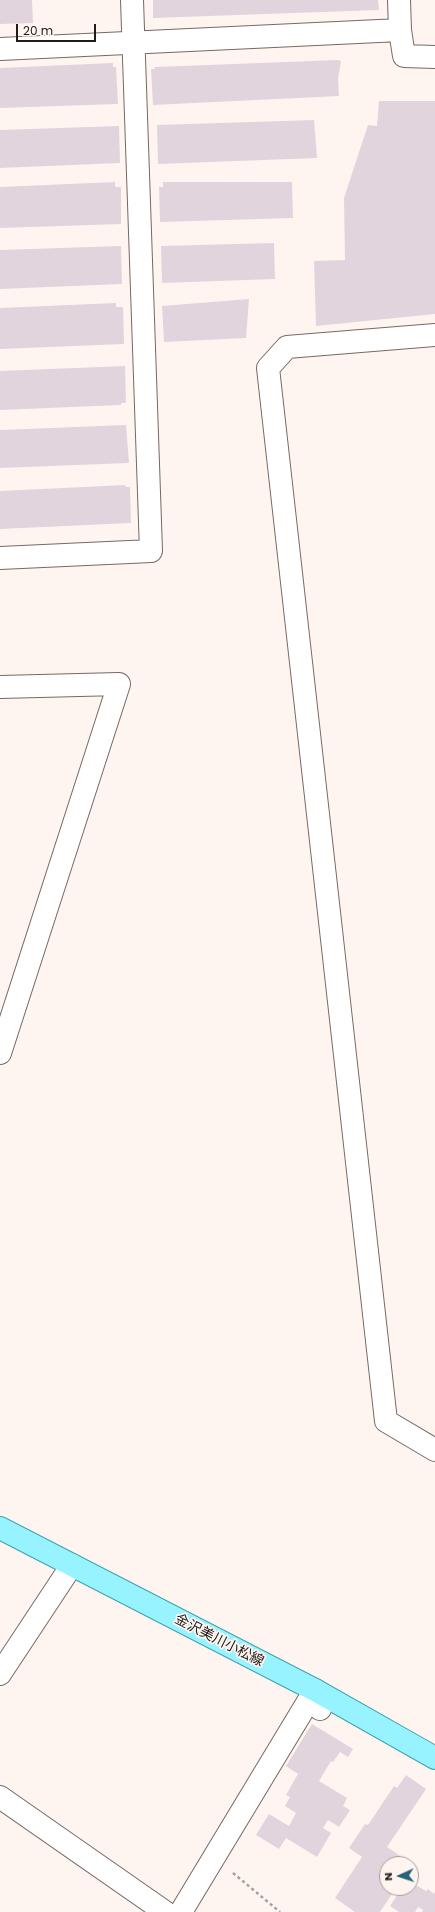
<!DOCTYPE html>
<html>
<head>
<meta charset="utf-8">
<style>
  body { margin:0 }
  #map { position:relative; width:435px; height:1912px; overflow:hidden; background:#fef5f1; font-family:Poppins,sans-serif }
  canvas { display:block }
  .north { position:absolute; left:379px; top:1856px; width:40px; height:40px; box-sizing:border-box; background:#fef5f1; border:1px solid #a69e9b; border-radius:50%; rotate:267deg; font-size:11px; font-weight:700; line-height:16px; text-align:center; color:#211c1a }
  .north::after { content:''; display:block; margin:auto; width:14px; height:18px; background:#246379; clip-path:polygon(50% 0,100% 100%,50% 72%,0 100%) }
  .scale { position:absolute; left:16px; top:24px; width:80px; height:18px; box-sizing:border-box; border:2px solid #211c1a; border-top:0; padding-left:5px; font-size:12px; line-height:14px; white-space:nowrap; color:#211c1a; -webkit-text-stroke:3px #fef5f1; paint-order:stroke }
</style>
</head>
<body>
<div id="map">
<canvas width="435" height="1912"></canvas>
<div class="north">N</div>
<div class="scale">20 m</div>
</div>
<script>
const ctx = document.querySelector('canvas').getContext('2d');
ctx.lineJoin = 'round';
function fillPath(path, color) { ctx.fillStyle = color; ctx.fill(path, 'evenodd'); }
const shape = rows => new Path2D(rows.map(r => 'M' + r).join(''));
function stroke(path, color, width, dash) { ctx.strokeStyle = color; ctx.lineWidth = width; ctx.lineCap = dash ? 'butt' : 'round'; ctx.setLineDash(dash || []); ctx.stroke(path); }
function label(font, color, halo, rows, align = 'center') {
  ctx.font = font + ' Poppins,"Noto Sans JP",sans-serif'; ctx.lineWidth = 3.5; ctx.setLineDash([]); ctx.textBaseline = 'middle'; ctx.strokeStyle = halo; ctx.fillStyle = color; for (const [text, x, y, turn = 0] of rows) {
    ctx.save(); ctx.translate(x, y); ctx.rotate((+turn || 0) * Math.PI / 180); ctx.textAlign = isNaN(turn) ? turn : align; if (halo) ctx.strokeText(text, 0, 0); ctx.fillText(text, 0, 0); ctx.restore();
  }
}
const building = shape([
  [0,0,32,0,33,23,0,24],
  [153,0,378,0,379,10,153,18],
  [338,60,341,61,338,79,339,96,153,105,151,69,155,69,155,67],
  [113,63,113,67,116,67,118,104,0,108,0,68],
  [379,101,435,101,435,314,316,326,314,261,345,260,344,198,368,125,377,126],
  [314,120,317,158,158,164,157,125],
  [119,126,120,163,0,168,0,130],
  [115,182,115,187,121,187,121,224,0,228,0,187],
  [163,182,292,182,293,218,160,222,159,187,163,187],
  [274,243,275,279,162,283,161,246],
  [121,246,122,284,0,289,0,250],
  [249,299,246,338,164,342,162,306],
  [116,303,116,307,123,307,124,344,0,349,0,308],
  [125,366,126,403,121,403,121,405,0,410,0,371],
  [126,425,129,463,0,468,0,430],
  [125,485,126,487,130,487,131,523,0,529,0,491],
  [312,1724,353,1749,348,1757,340,1752,333,1762,331,1761,319,1781,347,1798,343,1806,350,1810,339,1827,328,1820,323,1828,331,1833,317,1857,286,1838,279,1849,256,1835,269,1814,289,1826,296,1813,285,1806,290,1797,286,1795,298,1774,286,1766],
  [406,1775,426,1789,387,1847,412,1864,387,1864,387,1888,396,1888,380,1912,355,1912,335,1898,362,1857,349,1848,365,1824,368,1825,394,1786,397,1788],
  [411,1882,426,1891,428,1889,434,1894,435,1892,435,1912,422,1912,423,1910,418,1907,415,1912,399,1912,390,1906,402,1888,411,1888]
]);
const path = shape([
  [233,1873,280,1912]
]);
const street = shape([
  [400,30,404,56,435,57],
  [0,49,400,30,399,0],
  [435,335,287,347,268,368,386,1421,435,1450],
  [0,558,151,551,132,0],
  [0,687,119,684,0,1053],
  [0,1674,72,1565],
  [0,1797,165,1912],
  [181,1912,315,1690,320,1709]
]);
const primary = shape([
  [0,1528,315,1690,435,1758]
]);
const streetNames = [
  ["金沢美川小松線",219,1641,27]
];
fillPath(building, '#e2d4dd');
stroke(street, '#766963', 24);
stroke(primary, '#41a3af', 24);
stroke(path, '#a7a09d', 2.5, [3, 3]);
stroke(street, '#fff', 22);
stroke(primary, '#97f3ff', 22);
label('14px', '#211c1a', '#fef5f1', streetNames);
</script>
</body>
</html>
